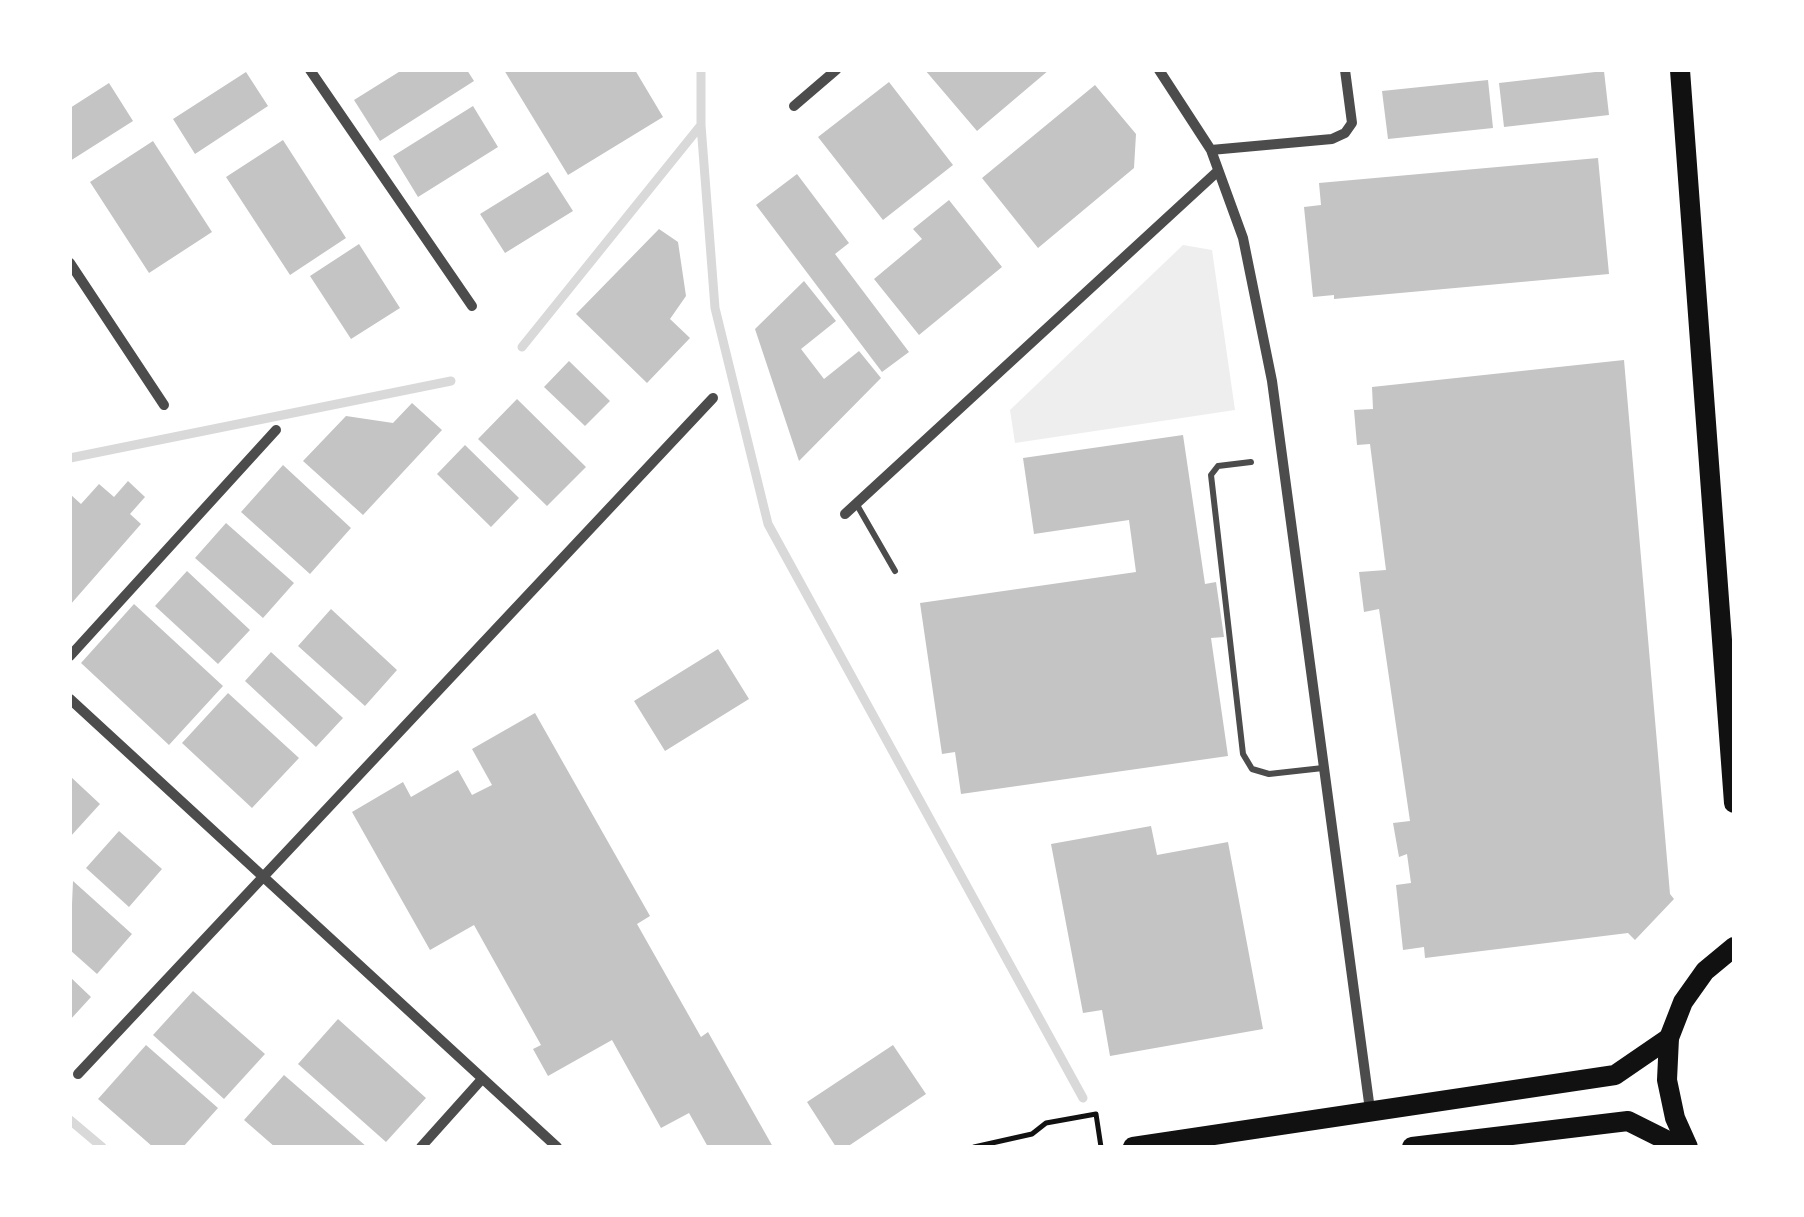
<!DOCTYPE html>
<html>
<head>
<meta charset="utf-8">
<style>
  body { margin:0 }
  #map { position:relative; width:1804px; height:1217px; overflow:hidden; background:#fff; font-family:"Work Sans",sans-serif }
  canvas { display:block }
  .frame { position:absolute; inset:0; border:72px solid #fff; pointer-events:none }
</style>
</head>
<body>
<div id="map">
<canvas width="1804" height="1217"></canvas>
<div class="frame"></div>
</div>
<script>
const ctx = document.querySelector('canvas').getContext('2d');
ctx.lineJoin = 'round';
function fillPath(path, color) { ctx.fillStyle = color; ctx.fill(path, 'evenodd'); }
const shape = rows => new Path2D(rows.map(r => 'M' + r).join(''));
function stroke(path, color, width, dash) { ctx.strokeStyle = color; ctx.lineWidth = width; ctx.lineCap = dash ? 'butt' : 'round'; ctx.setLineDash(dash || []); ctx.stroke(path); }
const green = shape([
  [1183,245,1212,250,1235,410,1015,443,1010,410]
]);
const stream = shape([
  [701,70,701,125,715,308,768,524,1083,1098],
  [522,347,701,125],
  [70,458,451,381],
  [70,1120,102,1147]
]);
const building = shape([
  [402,70,467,70,474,81,380,141,354,100],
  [504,70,635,70,663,117,568,175],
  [925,70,1049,70,977,131],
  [1604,71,1609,115,1504,127,1499,83],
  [246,72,268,106,195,154,173,119],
  [1488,80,1493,128,1388,139,1382,91],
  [889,82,953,165,883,220,818,137],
  [109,83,133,121,70,161,70,108],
  [1095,85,1136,134,1134,168,1038,248,982,178],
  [473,106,498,147,418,197,393,156],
  [283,140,346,238,290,275,226,177],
  [153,141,212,232,149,273,90,182],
  [1598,158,1609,274,1334,299,1334,295,1313,297,1304,207,1321,205,1319,183],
  [548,172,573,211,505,253,480,214],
  [797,174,849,243,835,254,909,352,882,372,756,205],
  [949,200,1002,267,919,335,874,279,922,239,913,229],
  [659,229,678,242,686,296,670,319,690,338,647,383,576,314],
  [359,244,400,308,351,339,310,276],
  [804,281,836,321,801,349,824,379,859,351,881,378,799,461,755,329],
  [1624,360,1670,894,1674,899,1635,940,1628,933,1425,958,1424,947,1403,950,1396,885,1411,883,1407,854,1399,857,1393,823,1410,821,1379,609,1364,612,1359,572,1386,570,1370,444,1357,445,1354,410,1373,409,1372,387],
  [569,361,610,401,585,426,544,387],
  [517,399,586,467,547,506,478,439],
  [412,403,442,430,363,515,303,461,346,416,393,423],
  [1183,435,1205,584,1216,582,1224,637,1211,638,1228,756,961,794,955,752,942,754,920,603,1136,572,1129,520,1034,534,1023,458],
  [465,445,519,498,491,527,437,474],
  [283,465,351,528,310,574,241,512],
  [128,481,145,497,130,514,141,524,70,605,70,494,81,504,99,484,114,497],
  [226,523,294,583,263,618,195,558],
  [187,571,250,630,218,664,155,606],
  [134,604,223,686,169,745,81,663],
  [331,609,397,670,365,706,298,646],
  [718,649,749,699,665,751,634,701],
  [271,652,343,718,316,747,245,681],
  [228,693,299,758,252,808,182,743],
  [535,713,650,916,637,924,701,1037,708,1032,773,1147,708,1147,689,1113,661,1128,612,1040,548,1076,533,1049,541,1045,474,925,430,950,352,812,403,782,411,797,458,770,472,795,492,785,472,749],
  [70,776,100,804,70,837],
  [1151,826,1157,855,1228,842,1263,1029,1110,1056,1102,1010,1083,1013,1051,844],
  [119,831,162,869,129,907,86,868],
  [73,881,132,934,97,974,70,950],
  [70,977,91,997,70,1020],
  [193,991,265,1054,224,1099,153,1035],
  [338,1019,426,1098,386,1142,298,1064],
  [146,1045,218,1108,183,1147,153,1147,98,1099],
  [893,1045,926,1094,847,1147,836,1147,807,1102],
  [284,1075,367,1147,275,1147,244,1120]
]);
const path = shape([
  [974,1147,1032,1134,1046,1123,1096,1114,1101,1147]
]);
const service = shape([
  [1251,462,1218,466,1211,475,1243,754,1252,769,1269,774,1323,768],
  [857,505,895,571]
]);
const minor = shape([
  [310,70,472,306],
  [1159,70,1211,150,1243,238,1272,381,1370,1110],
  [794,106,836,70],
  [1211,150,1332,139,1345,133,1352,123,1345,70],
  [70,263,164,405],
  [845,514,1218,171],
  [70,656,276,430],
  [70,699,557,1147],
  [78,1074,713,398],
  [421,1147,482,1079]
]);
const secondary = shape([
  [1133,1147,1615,1075,1669,1038],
  [1412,1147,1628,1121,1680,1147]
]);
const primary = shape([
  [1680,70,1734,803],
  [1688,1147,1675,1118,1667,1080,1669,1038,1683,1002,1705,971,1734,947]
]);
fillPath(green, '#eee');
stroke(stream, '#d9d9d9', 9);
fillPath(building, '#c4c4c4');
stroke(path, '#111', 5);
stroke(service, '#4c4c4c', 6);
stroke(minor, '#4c4c4c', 10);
stroke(secondary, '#111', 20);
stroke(primary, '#111', 20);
</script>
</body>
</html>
